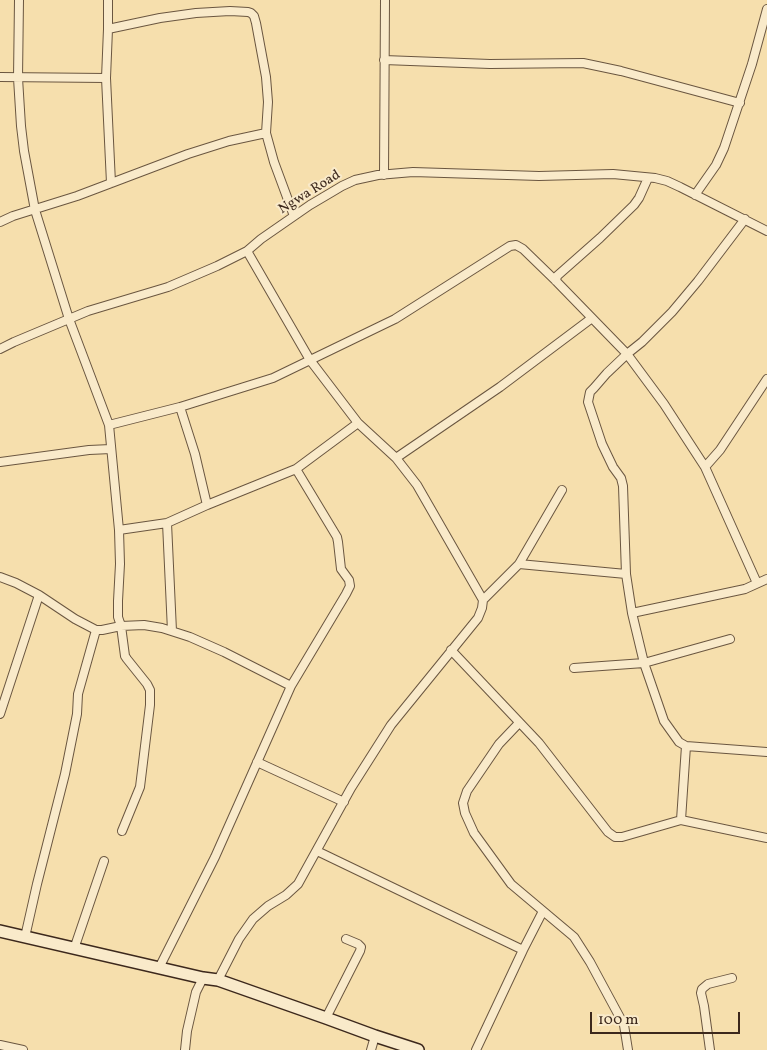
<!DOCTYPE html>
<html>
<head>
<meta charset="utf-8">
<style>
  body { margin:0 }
  #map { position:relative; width:767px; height:1050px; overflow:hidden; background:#f6dfad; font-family:Vollkorn,serif }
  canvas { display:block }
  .scale { position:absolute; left:590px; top:1012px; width:150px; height:22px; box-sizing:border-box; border:2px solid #3c281c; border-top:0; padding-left:6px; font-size:15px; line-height:18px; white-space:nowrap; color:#3c281c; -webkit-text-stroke:4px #f9eaca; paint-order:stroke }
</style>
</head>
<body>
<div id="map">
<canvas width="767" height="1050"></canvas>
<div class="scale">100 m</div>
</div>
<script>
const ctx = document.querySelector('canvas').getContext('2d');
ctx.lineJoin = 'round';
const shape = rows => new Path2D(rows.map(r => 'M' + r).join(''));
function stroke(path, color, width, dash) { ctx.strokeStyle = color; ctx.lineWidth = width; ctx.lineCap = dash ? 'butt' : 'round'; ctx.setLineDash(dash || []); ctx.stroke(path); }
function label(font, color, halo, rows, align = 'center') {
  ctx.font = font + ' Vollkorn,serif'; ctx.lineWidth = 4; ctx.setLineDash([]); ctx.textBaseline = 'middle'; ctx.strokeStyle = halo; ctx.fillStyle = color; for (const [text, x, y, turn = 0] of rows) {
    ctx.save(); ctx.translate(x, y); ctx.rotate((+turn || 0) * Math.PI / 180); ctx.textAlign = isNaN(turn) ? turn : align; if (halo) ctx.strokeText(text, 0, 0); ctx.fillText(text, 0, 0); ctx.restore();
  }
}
const street = shape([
  [19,0,18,78,21,126,24,151,35,210,69,319,109,425,119,530,120,564,118,601,118,617,121,626,125,656,127,659,147,684,150,690,150,705,140,787,122,831],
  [108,0,108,29,106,78,111,183],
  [108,29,160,18,196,13,230,11,248,12,251,13,254,16,256,23,266,77,268,102,266,133,274,162,294,216],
  [384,60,490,64,583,63,621,71,740,103],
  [0,77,106,78],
  [384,175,385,0],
  [695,195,716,165,724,148,752,64,767,9],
  [745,219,698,281,672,312,642,342,627,354,607,373,594,388,590,392,588,402,602,444,613,467,621,478,623,486,626,574,632,613,644,663,664,721,679,742,686,746,767,752],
  [0,222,13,216,77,196,188,154,229,141,266,133],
  [556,281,557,276,600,238,634,205,639,198,648,178],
  [0,349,14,342,88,311,168,287,217,266,247,251,261,239,310,205,332,192,342,186,355,180,378,175,413,172,539,176,613,174,655,178,667,181,680,187,767,231],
  [180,407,195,454,207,505],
  [109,425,180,407,273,378,395,319,510,246,516,245,523,249,556,281,627,354,664,404,705,467,757,583],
  [396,458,500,387,592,318],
  [0,462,89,450,111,449],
  [705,467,720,450,767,379],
  [167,523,172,631],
  [119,530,167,523,207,505,296,469,358,423],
  [519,564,626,574],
  [0,577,16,583,39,595,75,619,96,630,102,630,121,626,144,625,162,628,190,637,224,652,291,686],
  [483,600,519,564,562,490],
  [632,613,745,589,767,579],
  [451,650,539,743,608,832,615,837,622,837,681,820,767,838],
  [574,668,644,663,730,639],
  [0,714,39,595],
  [519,723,499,744,467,791,463,803,465,813,474,833,511,884,574,937,590,962,624,1025,628,1050],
  [257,762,344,802],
  [681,820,686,746],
  [317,851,523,950],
  [25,937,37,884,65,774,77,714,78,694,96,630],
  [74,949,104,861],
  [159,968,215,857,291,686,346,594,350,586,349,580,341,569,338,542,337,537,296,469],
  [218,980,239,939,253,919,268,906,286,895,298,884,351,788,391,725,478,618,482,608,483,600,417,485,396,458,358,423,310,360,247,251],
  [326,1018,360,951,361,947,358,944,346,939],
  [0,1045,23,1050],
  [185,1050,187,1031,196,992,203,978],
  [371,1050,375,1036],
  [476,1050,523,950,543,911],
  [710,1050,704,1006,701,993,702,989,708,984,732,978]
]);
const secondary = shape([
  [0,931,203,978,218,980,326,1018,375,1036,418,1050]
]);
const streetNames = [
  ["Ngwa Road",310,193,-32]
];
stroke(street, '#6a5640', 10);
stroke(secondary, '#3c281c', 14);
stroke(street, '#f9eaca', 8);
stroke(secondary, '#f9eaca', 11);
label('14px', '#3c281c', '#f9eaca', streetNames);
</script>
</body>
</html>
